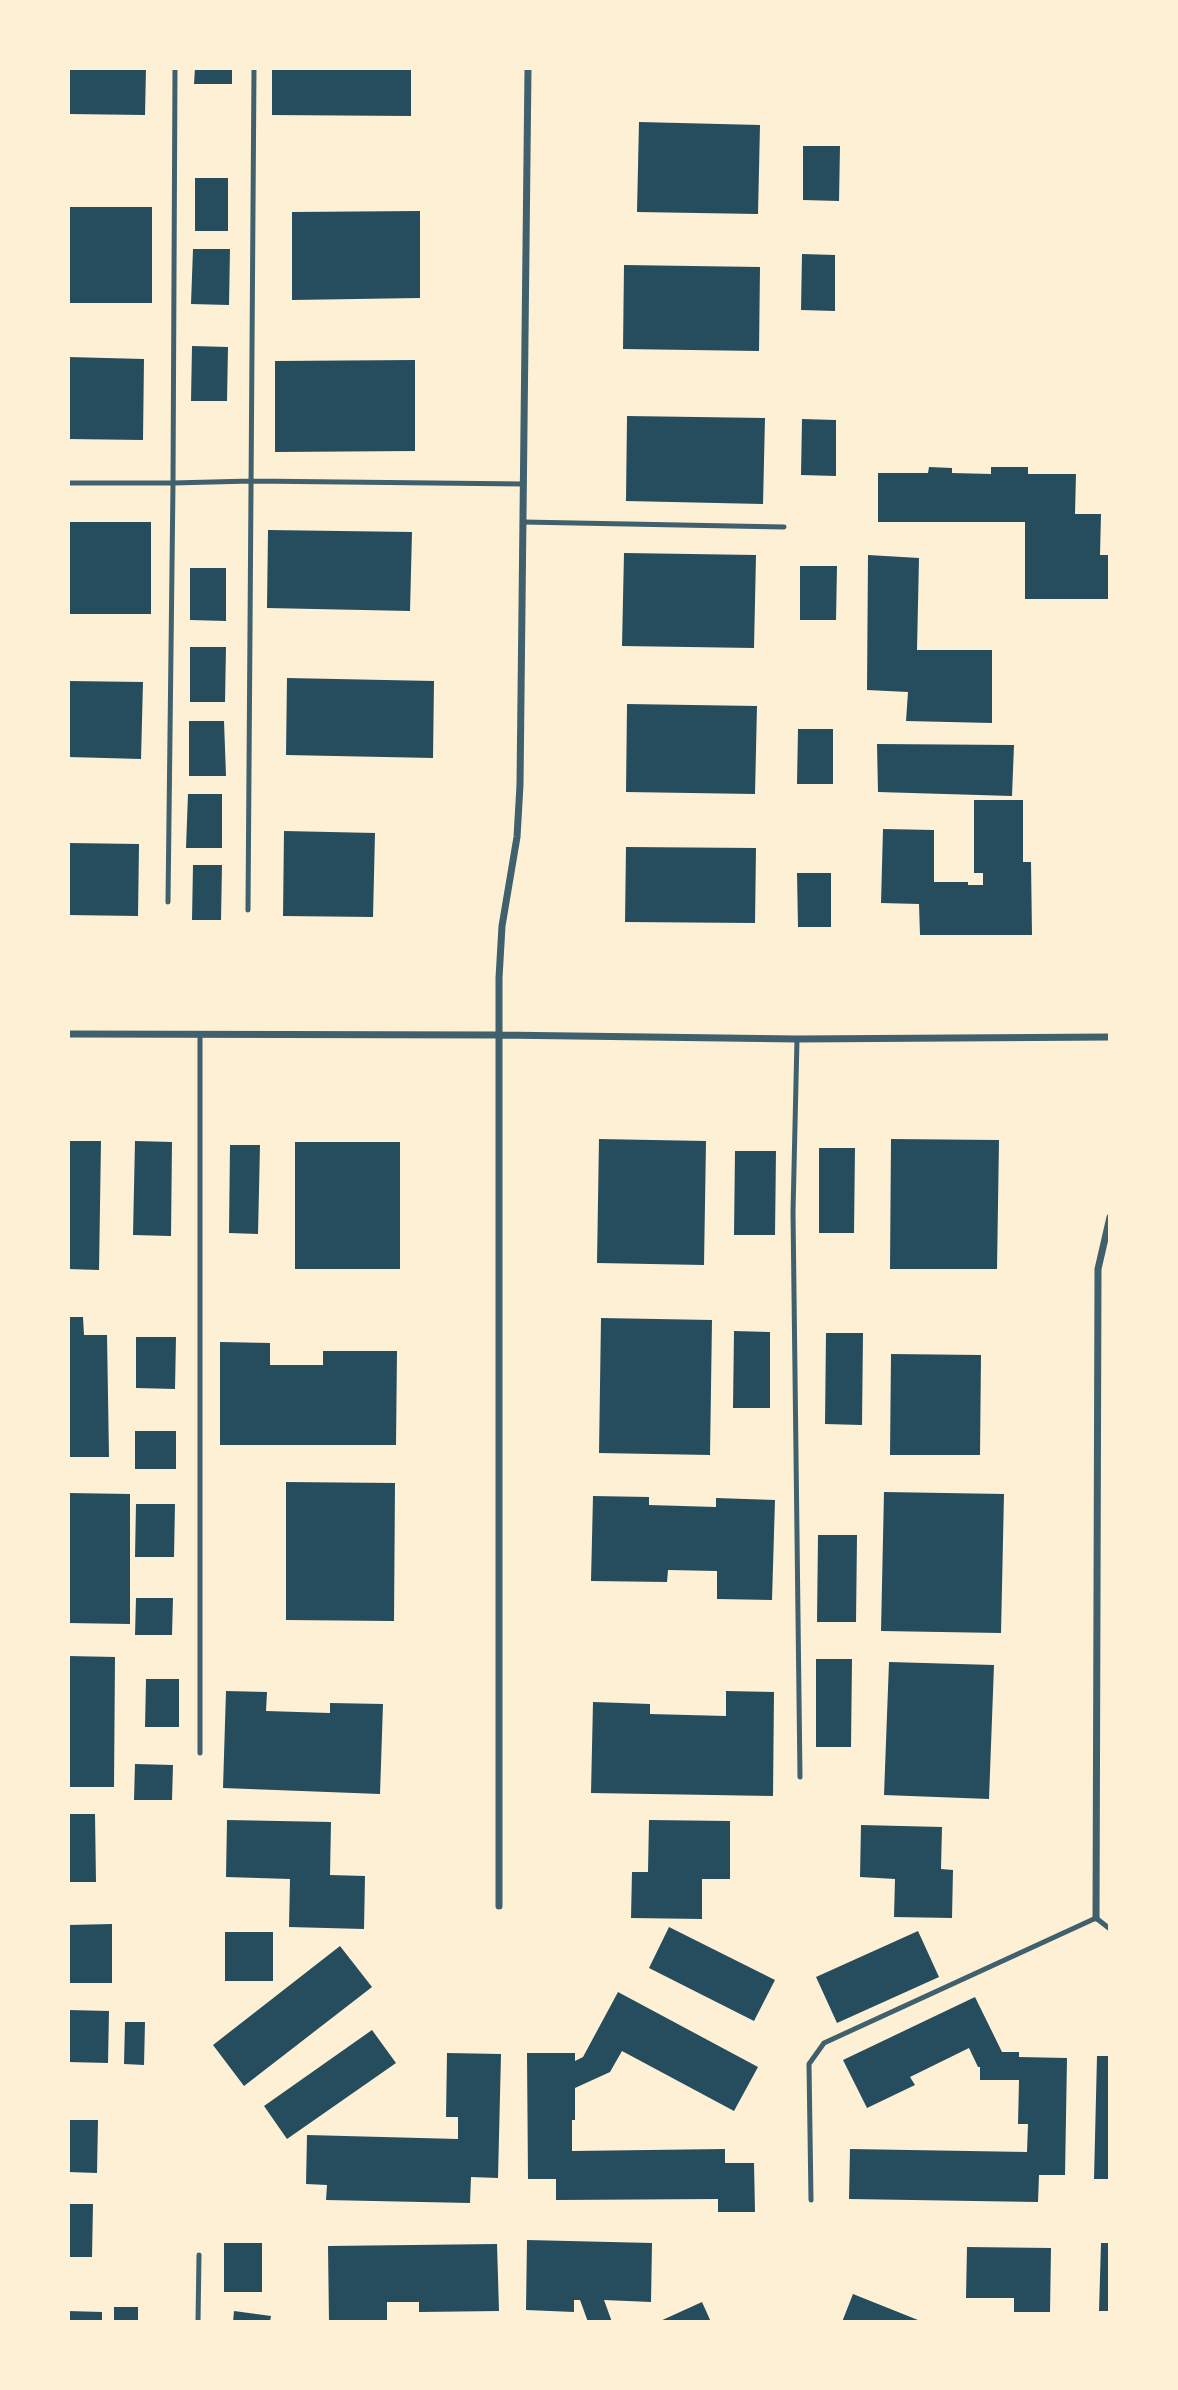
<!DOCTYPE html>
<html>
<head>
<meta charset="utf-8">
<style>
  body { margin:0 }
  #map { position:relative; width:1178px; height:2390px; overflow:hidden; background:#fdf0d5; font-family:Quicksand,sans-serif }
  canvas { display:block }
  .frame { position:absolute; inset:0; border:70px solid #fdf0d5; pointer-events:none }
</style>
</head>
<body>
<div id="map">
<canvas width="1178" height="2390"></canvas>
<div class="frame"></div>
</div>
<script>
const ctx = document.querySelector('canvas').getContext('2d');
ctx.lineJoin = 'round';
function fillPath(path, color) { ctx.fillStyle = color; ctx.fill(path, 'evenodd'); }
const shape = rows => new Path2D(rows.map(r => 'M' + r).join(''));
function stroke(path, color, width, dash) { ctx.strokeStyle = color; ctx.lineWidth = width; ctx.lineCap = dash ? 'butt' : 'round'; ctx.setLineDash(dash || []); ctx.stroke(path); }
const building = shape([
  [68,68,146,68,145,115,68,114],
  [195,68,232,68,232,84,194,84],
  [272,68,411,68,411,116,272,115],
  [639,122,760,125,758,214,637,212],
  [803,146,840,146,839,201,803,200],
  [195,178,228,178,228,231,195,231],
  [68,207,152,207,152,303,68,303],
  [420,211,420,298,292,300,292,212],
  [193,249,230,249,229,305,191,304],
  [802,254,835,255,835,311,801,310],
  [624,265,760,267,759,351,623,349],
  [192,346,228,347,227,401,191,401],
  [68,357,144,359,143,440,68,439],
  [415,360,415,451,275,452,275,361],
  [627,416,765,418,763,504,626,501],
  [802,419,836,420,836,476,801,475],
  [929,467,952,468,952,473,991,474,991,467,1028,467,1028,474,1076,474,1075,514,1101,514,1100,555,1110,555,1110,599,1025,599,1025,522,878,522,878,473,928,473],
  [68,522,151,522,151,614,68,614],
  [268,530,412,532,410,611,267,608],
  [624,553,756,555,754,648,622,646],
  [868,555,919,558,917,650,992,650,992,723,906,721,908,692,867,690],
  [800,566,837,566,836,620,800,620],
  [190,568,226,568,226,621,190,620],
  [190,647,226,647,225,702,190,702],
  [287,678,434,681,433,758,286,755],
  [68,681,143,682,141,759,68,757],
  [627,704,757,706,755,794,626,792],
  [189,721,224,721,226,776,189,776],
  [798,729,833,729,833,784,797,784],
  [877,744,1014,745,1012,796,878,792],
  [188,794,222,794,222,848,186,848],
  [974,800,1023,800,1023,862,1031,862,1032,935,920,935,919,904,881,903,883,829,934,830,934,882,968,882,968,885,983,885,983,873,974,873],
  [284,831,375,833,373,917,283,916],
  [68,843,139,844,138,916,68,915],
  [626,847,756,848,755,923,625,922],
  [193,865,222,865,221,920,192,920],
  [797,873,831,873,831,927,798,927],
  [599,1139,706,1141,704,1265,597,1263],
  [891,1139,999,1140,997,1269,890,1269],
  [68,1141,101,1141,99,1270,68,1269],
  [135,1141,172,1142,171,1236,133,1235],
  [295,1142,400,1142,400,1269,295,1269],
  [230,1145,260,1145,258,1234,229,1233],
  [819,1148,855,1148,854,1233,819,1233],
  [735,1151,776,1151,775,1235,734,1235],
  [68,1317,83,1317,84,1335,107,1335,109,1457,68,1457],
  [601,1318,712,1320,710,1455,599,1453],
  [734,1331,770,1332,770,1408,733,1408],
  [826,1333,863,1333,862,1425,825,1424],
  [136,1337,176,1337,175,1389,136,1388],
  [220,1342,270,1343,270,1365,323,1365,323,1351,397,1351,396,1445,220,1445],
  [891,1354,981,1355,980,1455,890,1455],
  [135,1431,176,1431,176,1469,135,1469],
  [286,1482,395,1483,394,1621,286,1620],
  [884,1492,1004,1494,1001,1633,881,1631],
  [68,1493,130,1494,130,1624,68,1623],
  [593,1496,649,1497,649,1505,716,1507,716,1498,775,1500,772,1600,717,1599,717,1571,668,1570,667,1582,591,1581],
  [136,1504,175,1504,174,1557,135,1557],
  [818,1535,857,1535,856,1622,817,1622],
  [136,1598,173,1598,172,1635,135,1635],
  [68,1656,115,1657,114,1787,68,1787],
  [816,1659,852,1659,851,1747,816,1747],
  [889,1662,994,1665,989,1799,884,1795],
  [146,1679,179,1679,179,1727,145,1727],
  [226,1691,267,1692,266,1711,330,1713,330,1703,383,1704,380,1794,223,1788],
  [726,1691,774,1692,773,1796,591,1793,593,1702,650,1704,650,1714,726,1716],
  [135,1764,173,1765,172,1800,134,1800],
  [68,1814,95,1814,96,1882,68,1882],
  [227,1820,331,1822,330,1875,365,1876,364,1929,289,1927,290,1879,226,1877],
  [649,1820,730,1821,730,1879,702,1879,702,1919,631,1918,632,1872,648,1872],
  [861,1825,942,1827,941,1869,953,1870,952,1918,894,1917,895,1879,860,1877],
  [112,1924,112,1983,68,1983,68,1925],
  [669,1927,775,1980,754,2021,649,1968],
  [918,1931,939,1977,837,2023,816,1977],
  [225,1932,273,1932,273,1981,225,1981],
  [340,1946,372,1987,244,2086,213,2045],
  [618,1992,758,2067,734,2111,622,2051,610,2072,575,2088,575,2120,572,2120,572,2151,725,2149,725,2163,754,2163,755,2212,718,2212,718,2199,556,2200,556,2179,528,2179,527,2053,575,2053,575,2061,583,2057],
  [975,1997,1002,2052,1019,2052,1019,2057,1067,2058,1065,2175,1039,2175,1038,2202,849,2199,850,2149,1027,2152,1028,2124,1018,2124,1019,2080,980,2080,980,2067,978,2067,969,2048,910,2077,915,2085,867,2108,843,2060],
  [68,2010,109,2011,108,2063,68,2062],
  [125,2022,145,2022,144,2065,124,2064],
  [372,2030,396,2063,287,2139,264,2106],
  [447,2053,501,2054,498,2178,471,2177,470,2203,326,2200,327,2185,306,2184,307,2135,458,2139,458,2117,446,2117],
  [1097,2056,1110,2056,1110,2179,1094,2179],
  [68,2120,98,2120,97,2173,68,2172],
  [68,2204,93,2204,92,2257,68,2257],
  [527,2240,652,2243,651,2302,604,2300,612,2322,588,2322,580,2300,574,2300,574,2312,526,2310],
  [224,2243,262,2243,262,2292,224,2292],
  [1101,2243,1110,2243,1110,2311,1099,2311],
  [497,2244,499,2311,419,2312,419,2302,387,2302,387,2322,329,2322,328,2246],
  [967,2247,1051,2248,1050,2312,1014,2312,1014,2298,966,2298],
  [853,2294,923,2322,842,2322],
  [702,2302,711,2322,658,2322],
  [114,2307,138,2307,138,2322,114,2322],
  [68,2311,102,2312,102,2322,68,2322],
  [234,2311,271,2316,270,2322,233,2322]
]);
const service = shape([
  [68,483,173,483,175,68],
  [523,522,784,527],
  [168,902,173,483,251,481,524,484],
  [248,910,254,68],
  [797,1039,793,1212,800,1777],
  [200,1753,200,1035],
  [811,2200,809,2064,824,2043,1096,1918,1110,1929],
  [198,2322,199,2255]
]);
const minor = shape([
  [68,1034,499,1035,797,1039,1110,1037],
  [499,1906,499,978,502,926,517,837,520,785,528,68],
  [1096,1918,1098,1269,1110,1217]
]);
fillPath(building, '#264d5e');
stroke(service, '#3f606c', 5);
stroke(minor, '#3f606c', 7);
</script>
</body>
</html>
